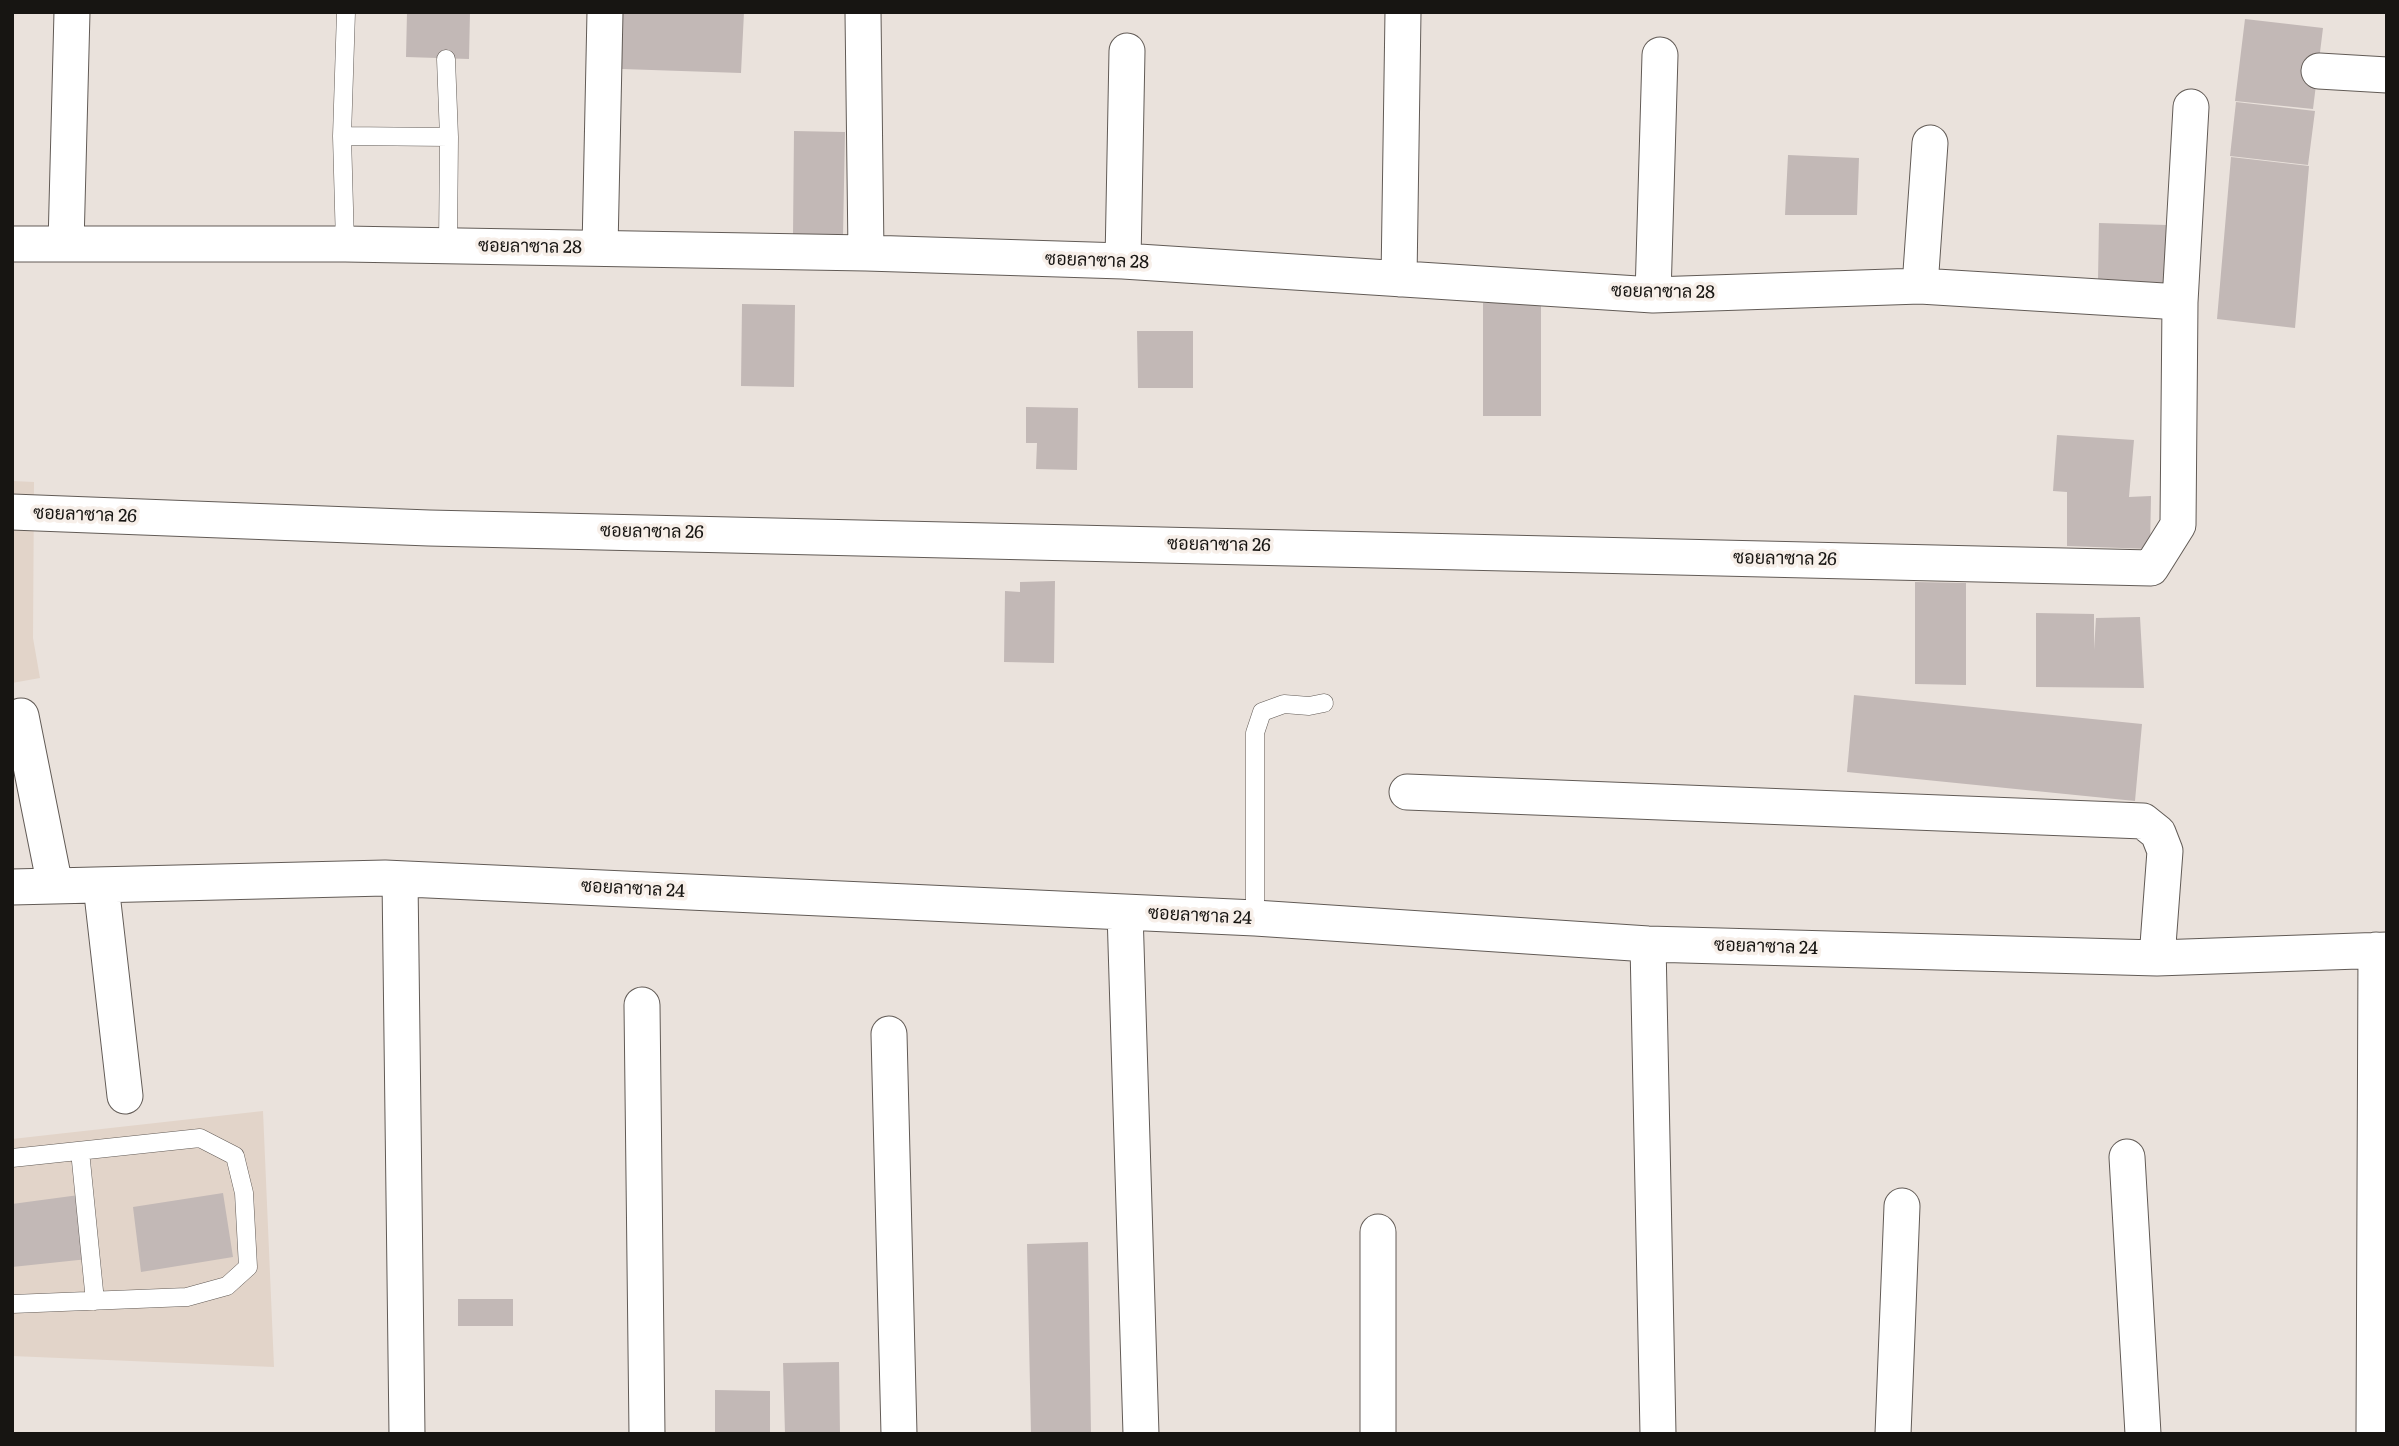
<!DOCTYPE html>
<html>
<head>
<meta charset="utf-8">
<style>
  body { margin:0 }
  #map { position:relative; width:2399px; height:1446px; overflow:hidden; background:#eae2dc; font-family:Literata,serif }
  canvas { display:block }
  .frame { position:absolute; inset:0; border:14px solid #171512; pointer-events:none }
</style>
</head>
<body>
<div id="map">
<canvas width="2399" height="1446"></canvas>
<div class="frame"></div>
</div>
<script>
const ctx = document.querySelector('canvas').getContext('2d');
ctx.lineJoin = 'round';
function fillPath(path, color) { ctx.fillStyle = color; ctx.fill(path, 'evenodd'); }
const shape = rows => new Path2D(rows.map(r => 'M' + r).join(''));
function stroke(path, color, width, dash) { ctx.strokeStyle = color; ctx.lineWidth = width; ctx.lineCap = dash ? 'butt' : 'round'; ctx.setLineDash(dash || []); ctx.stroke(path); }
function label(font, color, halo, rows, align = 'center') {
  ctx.font = font + ' Literata,Sarabun,serif'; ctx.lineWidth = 7; ctx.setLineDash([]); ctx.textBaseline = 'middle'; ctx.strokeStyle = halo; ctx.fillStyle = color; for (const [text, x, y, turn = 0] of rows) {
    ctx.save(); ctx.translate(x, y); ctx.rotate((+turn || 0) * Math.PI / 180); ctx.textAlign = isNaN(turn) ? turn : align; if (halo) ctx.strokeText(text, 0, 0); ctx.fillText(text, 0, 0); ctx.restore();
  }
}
const built = shape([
  [12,481,34,482,33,638,40,678,12,683],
  [263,1111,274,1367,12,1356,12,1139]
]);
const building = shape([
  [407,12,470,12,469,59,406,57],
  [622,12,744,12,741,73,622,69],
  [2245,19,2323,28,2313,109,2235,101],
  [2236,102,2315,111,2308,165,2230,156],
  [794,131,845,132,843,236,793,235],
  [1788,155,1859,158,1857,215,1785,215],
  [2231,157,2309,166,2295,328,2217,319],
  [2099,223,2166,225,2164,283,2098,280],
  [1541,302,1541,416,1483,416,1483,303],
  [742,304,795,305,794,387,741,386],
  [1137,331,1193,331,1193,388,1138,388],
  [1026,407,1078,408,1077,470,1036,469,1037,443,1026,443],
  [2057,435,2134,440,2129,497,2151,496,2150,549,2067,546,2067,492,2053,491],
  [1055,581,1054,663,1004,662,1005,591,1020,592,1020,582],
  [1915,582,1966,583,1966,685,1915,684],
  [2036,613,2094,614,2094,650,2096,618,2140,617,2144,688,2036,687],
  [1854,695,2142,724,2135,801,1847,772],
  [223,1193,233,1257,141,1272,133,1207],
  [79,1195,88,1259,12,1267,12,1204],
  [1088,1242,1091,1434,1031,1434,1027,1244],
  [458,1299,513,1299,513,1326,458,1326],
  [839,1362,840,1434,785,1434,783,1363],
  [715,1390,770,1391,770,1434,715,1434]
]);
const service = shape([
  [446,59,449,137,448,246],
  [342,136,449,137],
  [345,244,342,136,346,12],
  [1255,918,1255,733,1262,712,1284,704,1309,706,1324,703],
  [80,1151,95,1301],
  [12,1158,200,1138,235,1156,244,1193,248,1267,227,1286,187,1297,12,1304]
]);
const minor = shape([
  [863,12,866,253],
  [2319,71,2387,75],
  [12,244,345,244,866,253,1123,261,1653,295,1920,286,2180,302],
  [66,244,72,12],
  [600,248,605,12],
  [1123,261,1127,51],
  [1399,279,1403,12],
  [1920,286,1930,143],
  [1653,295,1660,55],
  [12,512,429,528,2151,568,2178,525,2180,302,2191,107],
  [21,716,55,886],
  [1407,792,2143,821,2158,833,2165,851,2157,958],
  [400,879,407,1434],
  [101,885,125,1096],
  [12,887,385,878,1255,918,1648,944,2157,958,2387,950],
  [1125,912,1141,1434],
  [1648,944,1658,1434],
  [642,1005,647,1434],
  [889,1034,899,1434],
  [2127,1157,2143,1434],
  [1378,1434,1378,1232],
  [1893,1434,1902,1206],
  [2374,1434,2376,950]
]);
const streetNames = [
  ["ซอยลาซาล 28",530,247,1],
  ["ซอยลาซาล 28",1097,261,2],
  ["ซอยลาซาล 28",1663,292,1],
  ["ซอยลาซาล 26",85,515,2],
  ["ซอยลาซาล 26",652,532,1],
  ["ซอยลาซาล 26",1219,545,1],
  ["ซอยลาซาล 26",1785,559,1],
  ["ซอยลาซาล 24",633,889,3],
  ["ซอยลาซาล 24",1200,916,3],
  ["ซอยลาซาล 24",1766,947,2]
];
fillPath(built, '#e2d4c9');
fillPath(building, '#c2b8b6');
stroke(service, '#625b56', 19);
stroke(minor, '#625b56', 37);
stroke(service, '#fff', 18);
stroke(minor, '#fff', 35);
label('18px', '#171512', '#f7efe9', streetNames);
</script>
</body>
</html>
